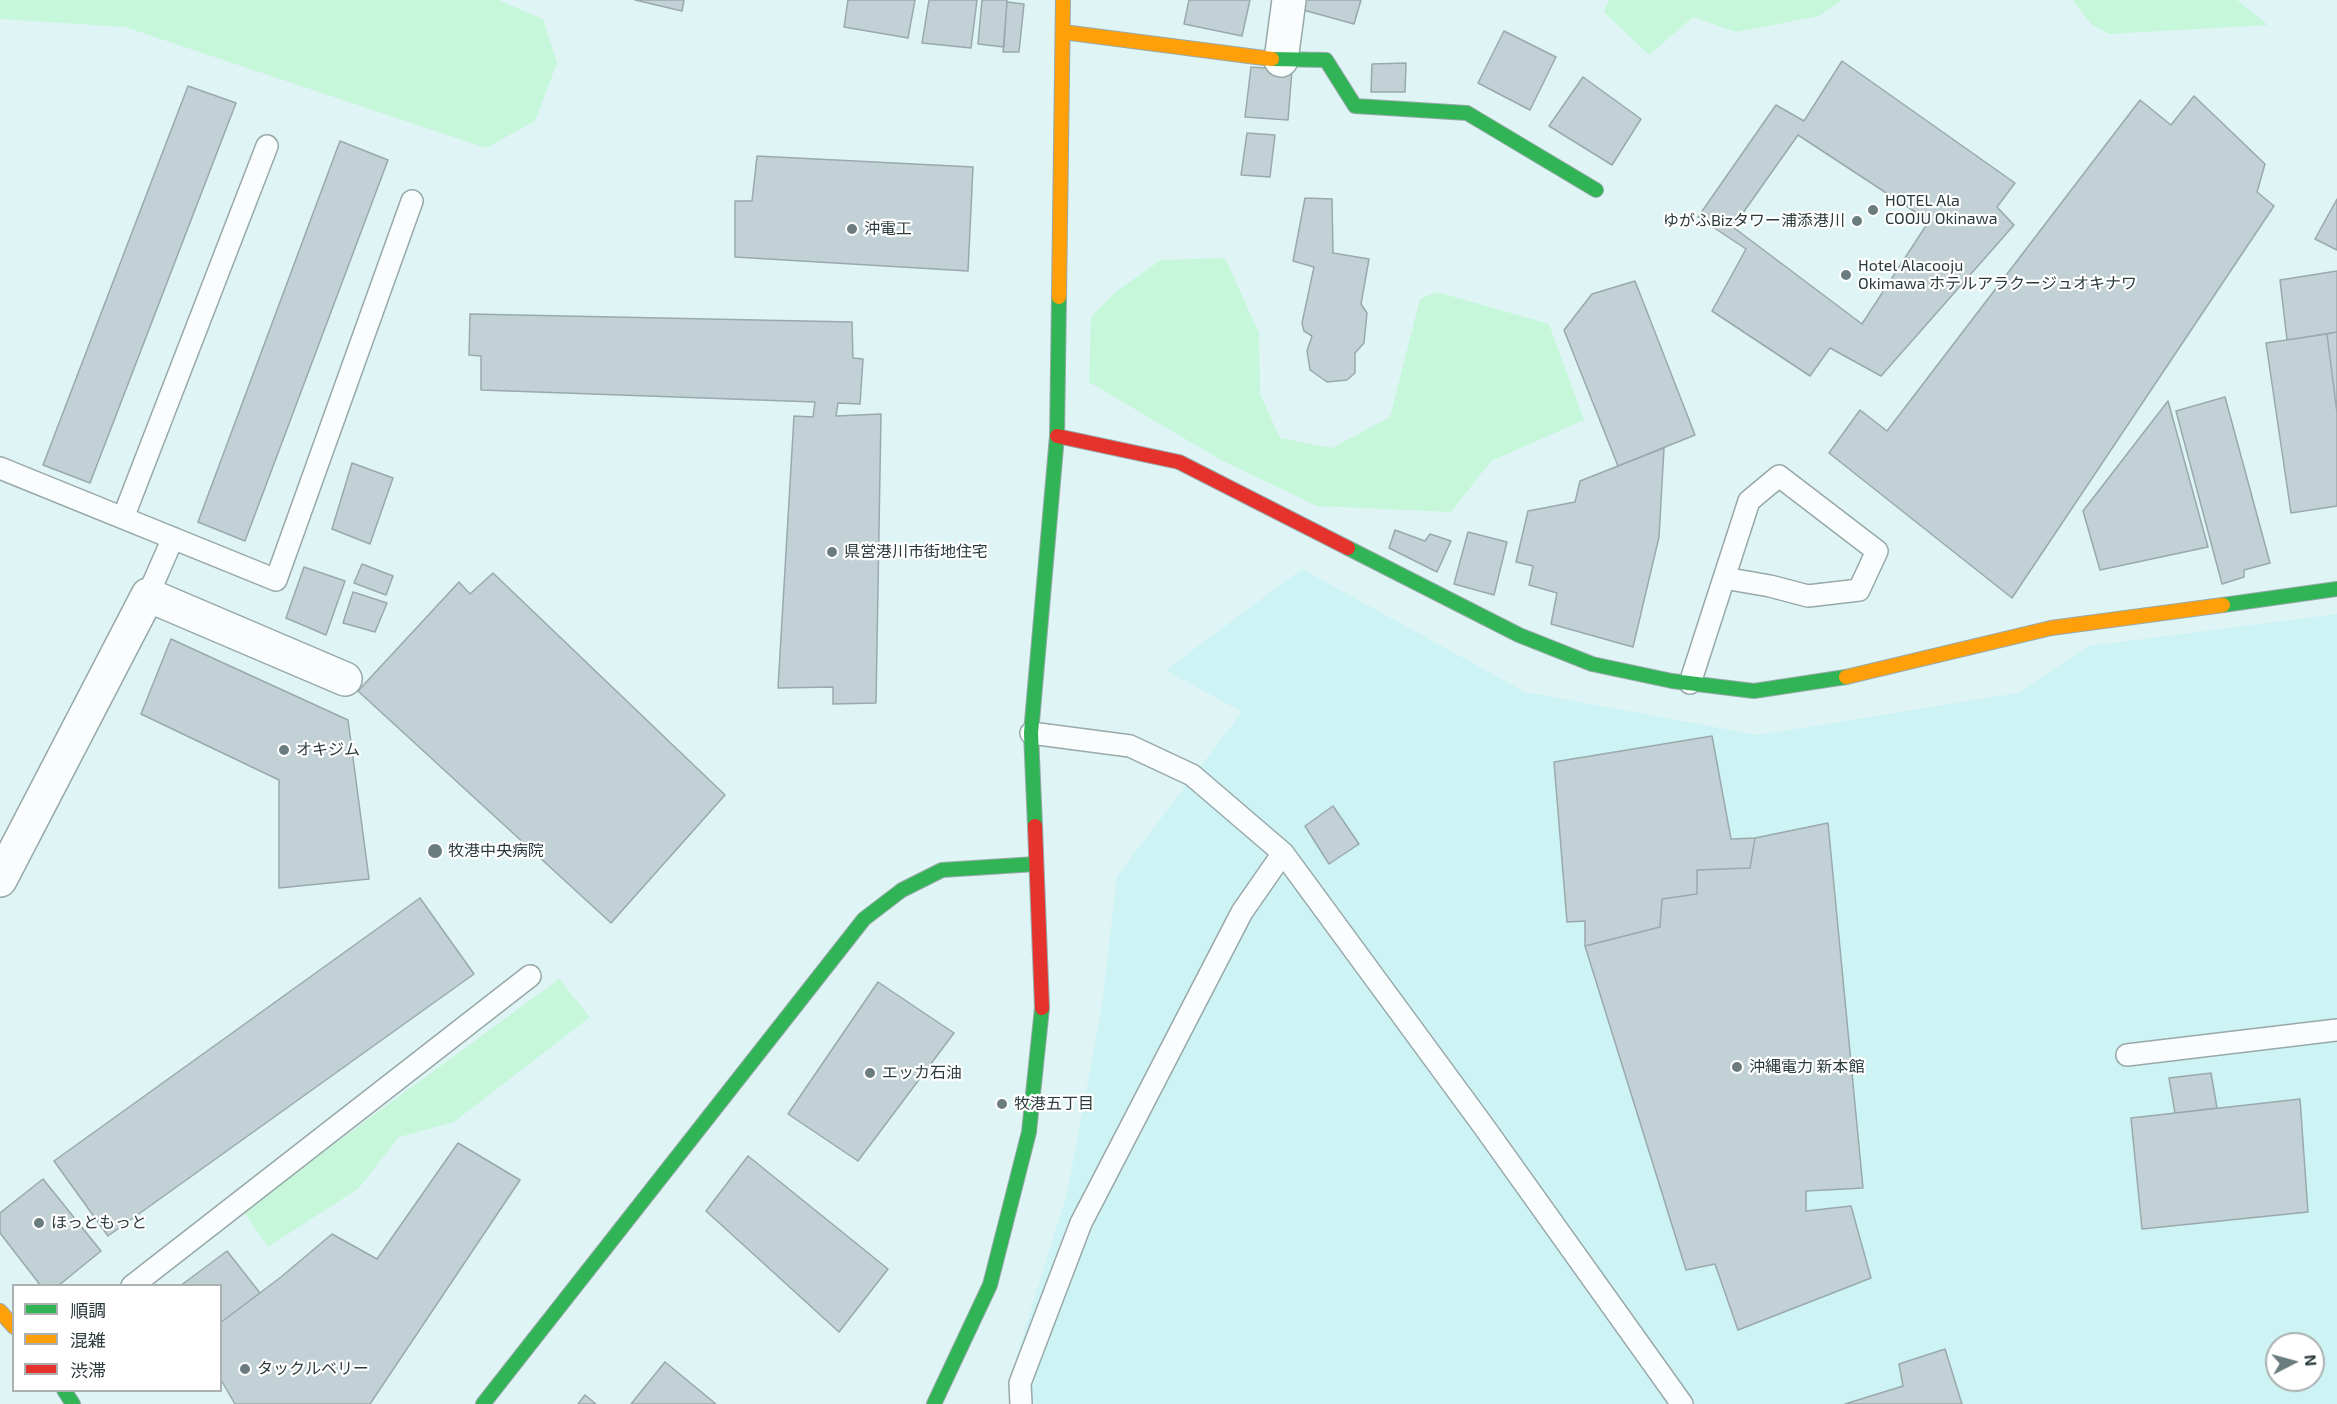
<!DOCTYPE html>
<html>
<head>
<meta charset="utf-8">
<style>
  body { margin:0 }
  #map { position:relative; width:2337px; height:1404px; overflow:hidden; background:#def4f5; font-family:"Exo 2","Noto Sans JP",sans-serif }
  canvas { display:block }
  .legend { position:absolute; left:12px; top:1284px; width:210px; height:108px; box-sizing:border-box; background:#fff; border:2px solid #abb1b1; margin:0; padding:8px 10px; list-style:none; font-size:18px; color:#2c3b3c }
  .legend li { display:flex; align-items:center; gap:12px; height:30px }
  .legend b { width:30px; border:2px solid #abb1b1 }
  .north { position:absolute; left:2265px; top:1332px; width:60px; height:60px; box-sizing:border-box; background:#fff; border:2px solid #abb1b1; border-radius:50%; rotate:84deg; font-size:16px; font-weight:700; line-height:24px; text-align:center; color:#2c3b3c }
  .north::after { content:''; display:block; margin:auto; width:21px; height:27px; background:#6a7c7d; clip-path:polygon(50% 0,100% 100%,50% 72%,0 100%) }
</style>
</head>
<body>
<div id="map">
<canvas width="2337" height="1404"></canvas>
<ul class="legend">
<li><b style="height:8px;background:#30b455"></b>順調</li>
<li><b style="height:8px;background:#ff9f0a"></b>混雑</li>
<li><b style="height:8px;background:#e5322d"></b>渋滞</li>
</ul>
<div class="north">N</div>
</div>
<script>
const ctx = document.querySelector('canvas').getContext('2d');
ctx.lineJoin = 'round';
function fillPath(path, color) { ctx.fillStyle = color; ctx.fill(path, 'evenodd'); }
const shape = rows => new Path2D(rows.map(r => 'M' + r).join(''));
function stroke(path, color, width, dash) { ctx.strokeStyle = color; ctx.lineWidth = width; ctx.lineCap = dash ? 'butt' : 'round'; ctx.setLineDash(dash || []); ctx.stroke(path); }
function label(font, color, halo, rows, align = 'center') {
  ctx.font = font + ' "Exo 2","Noto Sans JP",sans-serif'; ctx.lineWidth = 4.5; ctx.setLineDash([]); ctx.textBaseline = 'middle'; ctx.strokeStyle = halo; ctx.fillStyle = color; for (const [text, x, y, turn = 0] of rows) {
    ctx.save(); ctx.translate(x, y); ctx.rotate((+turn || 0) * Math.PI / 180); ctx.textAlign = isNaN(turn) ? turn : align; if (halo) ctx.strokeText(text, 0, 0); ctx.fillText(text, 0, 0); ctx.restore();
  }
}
const built = shape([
  [1302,569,1525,692,1758,735,2018,693,2089,646,2337,614,2337,1404,1013,1404,1016,1358,1067,1194,1102,1006,1117,876,1242,712,1166,670],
  [2277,1344,2313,1344,2313,1380,2277,1380]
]);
const green = shape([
  [0,0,498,0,543,19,557,63,535,121,486,148,125,27,0,19],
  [1609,0,1842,0,1819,16,1736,32,1693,17,1649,55,1604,12],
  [2073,0,2237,0,2268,25,2109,34,2091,24],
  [1225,258,1259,333,1260,394,1280,438,1332,448,1390,417,1420,299,1437,292,1549,324,1584,420,1491,461,1451,512,1317,506,1221,460,1089,382,1091,317,1118,290,1161,260],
  [559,979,590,1017,454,1122,399,1137,359,1188,268,1247,243,1211]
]);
const building = shape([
  [635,0,684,0,682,11,635,0],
  [848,0,915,0,908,38,844,27,848,0],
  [929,0,977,0,971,48,922,43,929,0],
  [982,0,1007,0,1004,47,978,44,982,0],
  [1189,0,1250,0,1242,36,1184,24,1189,0],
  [1298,0,1361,0,1354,24,1296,8,1298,0],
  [1007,2,1024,4,1019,52,1003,52,1007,2],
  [1504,31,1556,57,1530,110,1478,83,1504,31],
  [1842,61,2015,183,1997,207,2014,225,1881,376,1830,348,1810,376,1712,311,1746,249,1698,217,1776,105,1804,121,1842,61],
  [1406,63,1405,92,1371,92,1372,64,1406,63],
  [1251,67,1292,70,1288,120,1245,117,1251,67],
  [1583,77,1641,119,1612,165,1549,126,1583,77],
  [188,86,236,103,90,483,43,465,188,86],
  [2194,96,2265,164,2257,192,2274,206,2012,598,1829,453,1860,410,1887,431,2140,100,2171,125,2194,96],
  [1247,133,1275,135,1270,177,1241,175,1247,133],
  [1798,135,1929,221,1862,324,1733,227,1798,135],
  [340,141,388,160,245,541,198,522,340,141],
  [757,156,973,167,968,271,735,257,735,201,752,201,757,156],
  [1305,198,1332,199,1333,253,1369,259,1361,304,1367,313,1364,343,1355,353,1355,373,1347,380,1327,382,1310,370,1307,351,1312,336,1304,331,1302,323,1314,267,1293,261,1305,198],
  [2337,199,2337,250,2315,239,2337,199],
  [2337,271,2337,332,2287,340,2280,280,2337,271],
  [1635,281,1695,435,1618,466,1564,330,1592,294,1635,281],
  [470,314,852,322,853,358,863,359,860,404,838,403,836,416,881,414,876,703,833,704,833,687,778,688,794,416,813,417,815,402,481,390,481,356,469,355,470,314],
  [2337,332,2337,413,2327,334,2337,332],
  [2327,334,2337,413,2337,506,2291,513,2266,343,2327,334],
  [2225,397,2270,563,2244,570,2244,577,2222,584,2176,411,2225,397],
  [2168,401,2208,547,2100,570,2083,511,2168,401],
  [1664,448,1659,537,1633,647,1551,624,1557,593,1529,585,1533,566,1516,562,1528,511,1575,502,1580,481,1664,448],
  [352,463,393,478,370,544,332,529,352,463],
  [1395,530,1425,541,1430,534,1451,541,1437,572,1389,548,1395,530],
  [1468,532,1507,542,1494,595,1454,584,1468,532],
  [362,564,393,576,386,595,354,583,362,564],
  [304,567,345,581,326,635,286,618,304,567],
  [493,573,725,795,611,923,358,691,459,582,470,594,493,573],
  [353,592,387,603,375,632,343,623,353,592],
  [171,639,348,720,369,879,279,888,279,780,141,714,171,639],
  [1712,736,1731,839,1755,838,1750,868,1697,870,1697,894,1662,899,1660,927,1585,946,1585,921,1567,922,1554,762,1712,736],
  [1333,806,1359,844,1329,864,1305,826,1333,806],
  [1828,823,1863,1188,1806,1191,1806,1211,1851,1206,1871,1278,1738,1330,1715,1264,1686,1270,1585,946,1660,927,1662,899,1697,894,1697,870,1750,868,1755,838,1828,823],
  [420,898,474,974,108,1236,54,1161,420,898],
  [878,982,954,1033,858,1161,788,1114,878,982],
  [2211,1073,2217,1108,2175,1113,2169,1078,2211,1073],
  [2300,1099,2308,1212,2142,1229,2131,1118,2300,1099],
  [458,1143,520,1180,370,1404,235,1404,220,1378,220,1323,281,1277,332,1234,377,1259,458,1143],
  [748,1156,888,1269,839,1332,706,1211,748,1156],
  [43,1179,101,1251,58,1286,41,1286,0,1233,0,1213,43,1179],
  [227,1251,260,1293,220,1323,220,1286,180,1286,227,1251],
  [1945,1349,1962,1404,1845,1404,1903,1386,1899,1364,1945,1349],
  [665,1362,716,1404,631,1404,665,1362],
  [585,1395,596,1404,578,1404,585,1395]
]);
const lane = shape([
  [0,468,276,580,412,201],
  [123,518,267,146],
  [148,595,173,538],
  [1690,683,1749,501,1779,476,1877,551,1859,590,1808,596,1770,586,1724,578],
  [1031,733,1130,746,1192,775,1283,853,1482,1124,1682,1404],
  [2127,1055,2337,1030],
  [132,1286,530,976],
  [1021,1404,1020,1383,1081,1223,1242,912,1283,853]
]);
const street = shape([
  [1281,60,1289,0],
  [0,880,148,595,345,679]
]);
const fast = shape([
  [1272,59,1326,60,1355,106,1467,113,1596,190],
  [1348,548,1519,635,1592,664,1672,681,1754,691,1846,677],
  [2223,605,2337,589],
  [1035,826,1031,733,1057,436,1059,297],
  [64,1390,73,1404],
  [483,1404,864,919,902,890,942,870,1036,864],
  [934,1404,990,1285,1029,1132,1042,1008]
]);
const slow = shape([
  [1063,32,1272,59],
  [1059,297,1063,0],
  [1846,677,2051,628,2223,605],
  [0,1311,14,1327]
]);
const jam = shape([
  [1057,436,1179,462,1348,548],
  [1035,826,1042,1008]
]);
const markers = [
  [1873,210,6,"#6a7c7d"],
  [1857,221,6,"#6a7c7d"],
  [852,229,6,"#6a7c7d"],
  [1846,275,6,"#6a7c7d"],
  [832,552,6,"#6a7c7d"],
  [284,750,6,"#6a7c7d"],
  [435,851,8,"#6a7c7d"],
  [1737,1067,6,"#6a7c7d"],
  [870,1073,6,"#6a7c7d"],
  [1002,1104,6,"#6a7c7d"],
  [39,1223,6,"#6a7c7d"],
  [245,1369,6,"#6a7c7d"]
];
const poiNames = [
  ["HOTEL Ala",1885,201],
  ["COOJU Okinawa",1885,219],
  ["ゆがふBizタワー浦添港川",1845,221,"right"],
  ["沖電工",864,229],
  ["Hotel Alacooju",1858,266],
  ["Okimawa ホテルアラクージュオキナワ",1858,284],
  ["県営港川市街地住宅",844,552],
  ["オキジム",296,750],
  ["牧港中央病院",448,851],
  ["沖縄電力 新本館",1749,1067],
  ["エッカ石油",882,1073],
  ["牧港五丁目",1014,1104],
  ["ほっともっと",51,1223],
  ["タックルベリー",257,1369]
];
fillPath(built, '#cef3f5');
fillPath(green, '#c7f7db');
fillPath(building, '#c1d1d5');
stroke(building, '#99a9ac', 1.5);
stroke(lane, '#98a8a9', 24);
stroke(street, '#98a8a9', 36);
stroke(fast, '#98a8a9', 16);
stroke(slow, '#98a8a9', 16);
stroke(jam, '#98a8a9', 16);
stroke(lane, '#fafdfe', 21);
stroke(street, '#fafdfe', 33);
stroke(fast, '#30b455', 14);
stroke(slow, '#ff9f0a', 14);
stroke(jam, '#e5322d', 14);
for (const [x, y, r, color] of markers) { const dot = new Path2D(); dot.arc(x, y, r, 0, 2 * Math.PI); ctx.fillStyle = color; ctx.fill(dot); stroke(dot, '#fff', 2); }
label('16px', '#2c3b3c', '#fff', poiNames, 'left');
</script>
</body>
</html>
